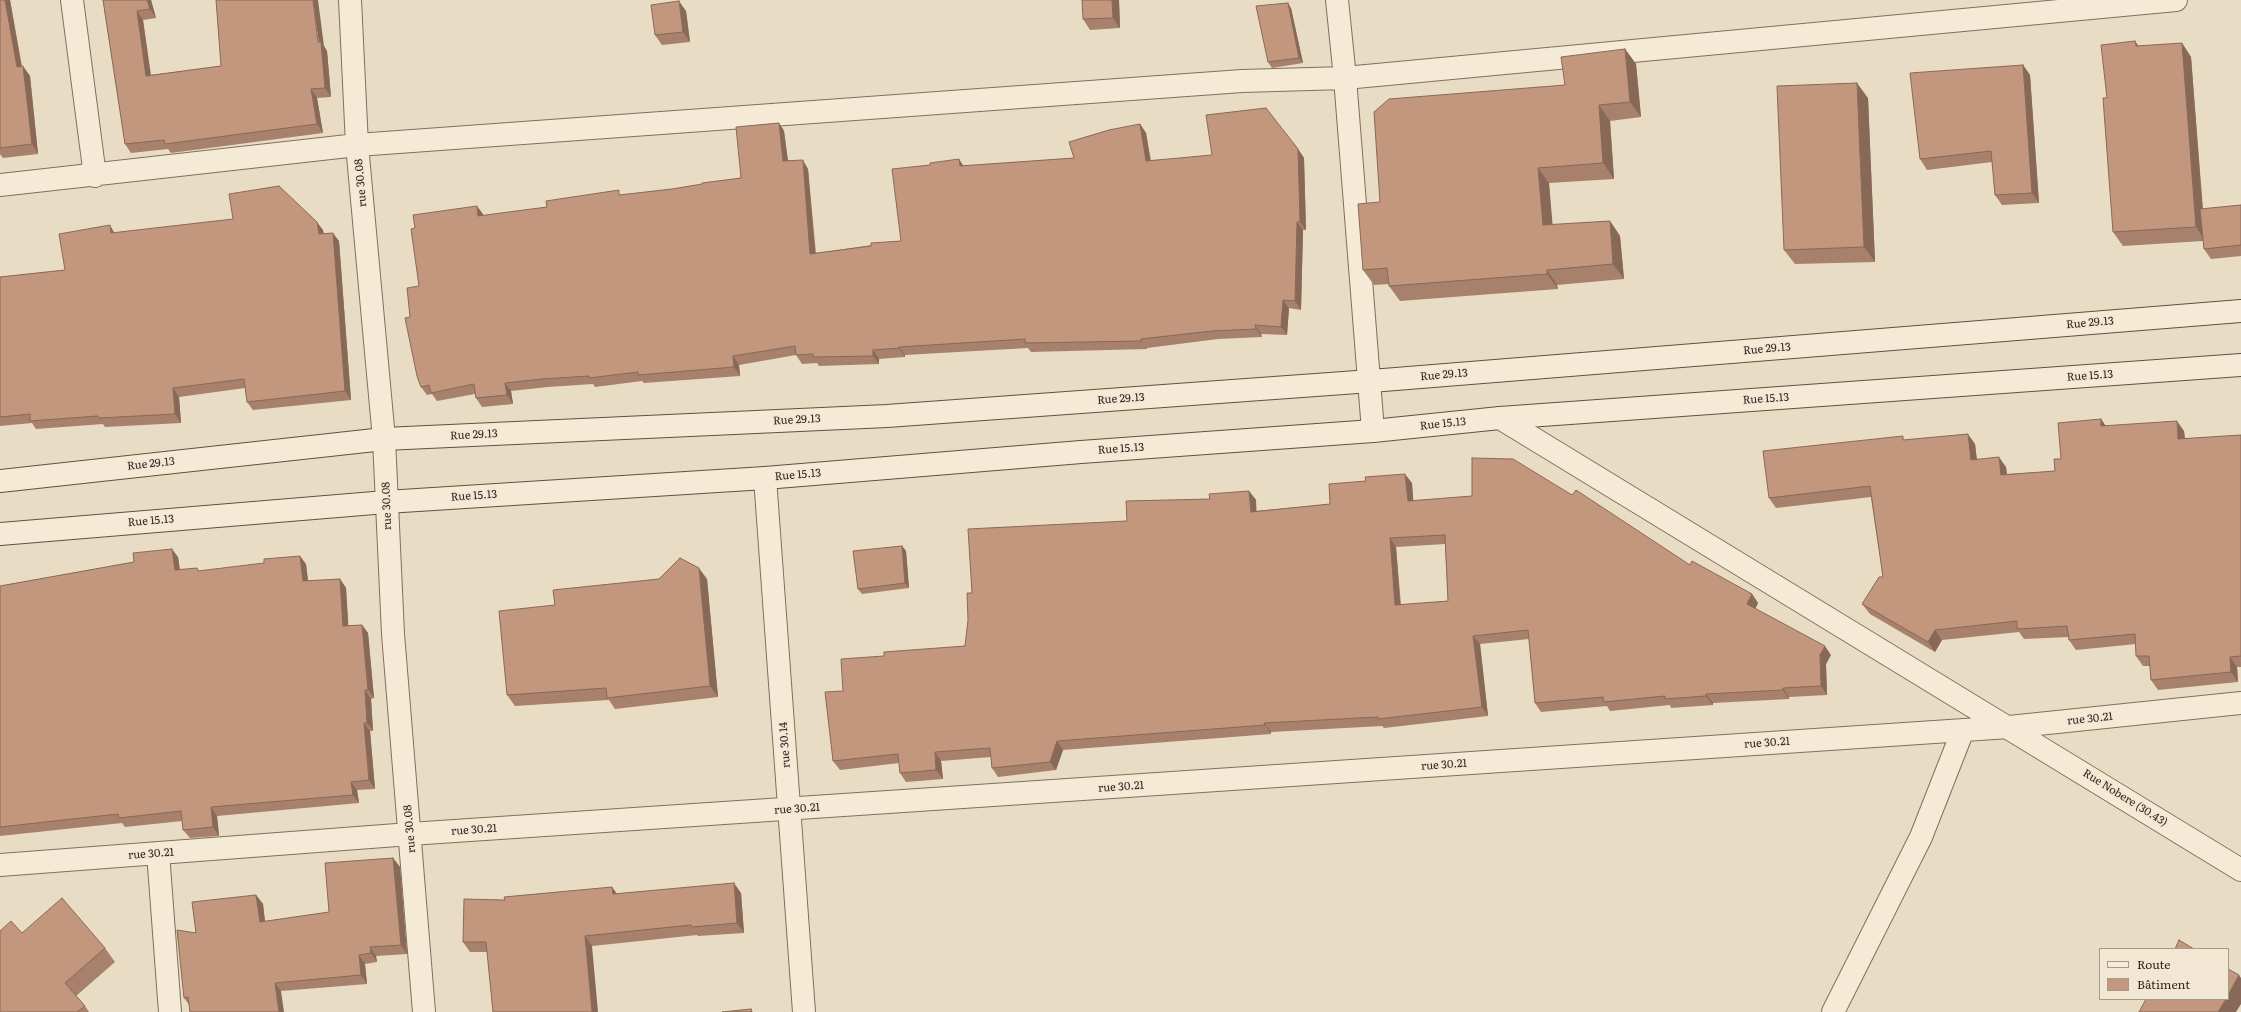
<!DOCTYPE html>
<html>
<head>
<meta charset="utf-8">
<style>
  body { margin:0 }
  #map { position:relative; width:2241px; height:1012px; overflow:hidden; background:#e9dcc4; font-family:Literata,serif }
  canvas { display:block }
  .legend { position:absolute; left:2099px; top:948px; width:130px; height:52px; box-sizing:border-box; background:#f1e7d3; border:1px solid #a59a8b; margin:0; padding:5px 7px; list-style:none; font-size:12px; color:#33271f }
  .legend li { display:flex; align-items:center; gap:8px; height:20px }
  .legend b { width:20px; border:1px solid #a59a8b }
</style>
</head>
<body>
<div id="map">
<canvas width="2241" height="1012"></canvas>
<ul class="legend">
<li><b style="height:5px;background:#f5ead6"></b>Route</li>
<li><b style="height:11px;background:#c3967e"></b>Bâtiment</li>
</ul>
</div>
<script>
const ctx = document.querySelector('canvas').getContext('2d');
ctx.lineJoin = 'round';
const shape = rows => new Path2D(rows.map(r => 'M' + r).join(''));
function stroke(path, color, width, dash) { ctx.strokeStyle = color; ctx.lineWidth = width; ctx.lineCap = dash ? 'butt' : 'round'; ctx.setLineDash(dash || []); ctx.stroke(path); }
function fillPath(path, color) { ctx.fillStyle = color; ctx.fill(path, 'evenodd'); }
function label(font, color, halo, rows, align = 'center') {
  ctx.font = font + ' Literata,serif'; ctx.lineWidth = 3; ctx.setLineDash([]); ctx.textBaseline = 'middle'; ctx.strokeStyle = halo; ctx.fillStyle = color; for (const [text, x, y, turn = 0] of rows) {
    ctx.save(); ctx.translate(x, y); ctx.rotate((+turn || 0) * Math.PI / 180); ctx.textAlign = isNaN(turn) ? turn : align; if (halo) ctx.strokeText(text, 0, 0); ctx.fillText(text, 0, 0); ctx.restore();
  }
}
const minor = shape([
  [72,0,95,176],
  [350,0,357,145,384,439,393,634,424,1012],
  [1337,0,1345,78,1373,431],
  [0,185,357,145,1242,81,1345,78,2176,0],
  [1500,418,2241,870],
  [765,478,804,1012],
  [158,853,170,1012],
  [0,865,410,834,2009,727,2241,703],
  [1833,1012,1921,837,1963,730]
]);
const secondary = shape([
  [0,481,384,439,887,416,1371,381,2241,311],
  [0,534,386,502,765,478,1081,452,1373,431,1500,418,2241,365]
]);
const wall = shape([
  [0,0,10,0,22,66,30,76,38,154,3,158,0,154],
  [103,0,151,0,156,18,143,20,151,75,221,66,324,46,327,51,331,97,317,98,323,133,171,153,168,149,131,153,125,144],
  [1119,0,1120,28,1090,30,1083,19],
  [1291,8,1303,63,1272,68,1268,62],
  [686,11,690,42,662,45,655,35],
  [2182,43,2191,57,2203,209,2241,205,2241,256,2211,259,2204,249,2203,241,2123,246,2113,232,2107,98,2139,46],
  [1625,49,1636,64,1641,117,1610,121,1614,179,1549,183,1552,225,1610,221,1620,236,1624,279,1557,285,1558,289,1400,301,1389,286,1389,284,1374,285,1363,270,1380,202,1565,85],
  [2023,65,2030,75,2039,203,2002,205,1995,195,1992,162,1927,170,1920,159],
  [1868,98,1875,262,1795,264,1784,250],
  [779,123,784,131,788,161,808,169,816,253,901,241,963,166,1074,158,1140,124,1146,133,1151,161,1298,149,1304,158,1306,230,1303,230,1301,310,1289,308,1287,335,1261,334,1262,337,1218,339,1147,348,1147,349,1031,352,1028,348,905,355,905,357,879,359,879,364,819,366,817,363,802,364,796,355,739,365,740,376,644,383,642,381,595,387,593,384,548,387,511,391,513,404,482,407,476,398,475,394,437,401,432,394,427,395,421,387,410,317,419,286,415,228,483,214,483,216,547,207,622,195,672,189,741,178],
  [323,230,324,234,339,241,351,400,253,410,247,402,245,388,179,397,181,423,105,427,103,424,36,429,32,423,0,426,0,277,65,270,115,233],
  [2101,419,2105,426,2184,431,2185,439,2241,435,2241,667,2237,667,2238,682,2158,690,2151,680,2150,666,2143,666,2136,656,2136,644,2076,650,2069,640,2068,637,2024,639,2019,632,1942,640,1935,652,1870,614,1862,604,1883,577,1871,497,1776,508,1769,498,1906,440,1975,444,1977,460,2006,467,2007,474,2055,471,2061,459],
  [1412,483,1413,501,1690,565,1752,594,1758,603,1755,609,1831,655,1826,664,1827,695,1789,697,1789,699,1713,703,1713,705,1671,708,1670,705,1610,711,1607,706,1541,712,1535,703,1529,639,1480,644,1488,716,1384,728,1382,726,1271,732,1271,734,1063,750,1056,770,998,777,992,768,991,757,941,761,943,779,906,782,900,773,899,763,840,770,833,761,843,691,884,656,965,646,972,593,1127,521,1210,499,1249,491,1256,500,1256,511,1330,504],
  [1445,544,1448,601,1401,605,1396,547],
  [902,546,906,551,909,588,862,594,858,589],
  [178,557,180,570,197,568,199,571,306,564,308,581,340,579,346,588,348,626,362,625,368,633,374,698,371,699,373,731,370,731,375,789,357,790,359,803,217,816,219,836,190,838,183,830,182,821,125,827,122,823,0,836,0,586,134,562],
  [707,579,718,697,615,709,609,700,515,706,507,695,555,605],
  [393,858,400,867,407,954,376,956,377,962,365,964,367,984,281,991,190,1006,184,998,196,933,256,895,263,904,265,921,329,912],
  [612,887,617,894,741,893,744,933,698,936,697,935,592,946,487,952,470,952,463,942,505,900],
  [22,933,105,948,115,962,76,996,85,1006,89,1012,0,1012]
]);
const shadedWall = shape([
  [5,0,10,0,23,76,17,67],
  [147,0,151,0,156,18,150,9],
  [313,0,318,0,324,46,327,51,331,97,325,88],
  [1112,0,1119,0,1120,28,1113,18],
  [679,1,686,11,690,42,683,32],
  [1288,3,1291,8,1303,63,1299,58],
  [137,11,143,20,152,85,146,76],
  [2135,41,2145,55,2136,46],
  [2182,43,2191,57,2205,241,2196,227],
  [1625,49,1636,64,1641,117,1630,102],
  [2023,65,2030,75,2039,203,2032,193],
  [23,66,30,76,38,154,32,144],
  [1857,83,1868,98,1875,262,1864,247],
  [311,89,317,98,323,133,317,124],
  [1599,105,1610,121,1614,179,1603,163],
  [779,123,784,131,789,169,783,161],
  [1140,124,1146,133,1152,170,1146,161],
  [1298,149,1304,158,1306,230,1300,222],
  [959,159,965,168,960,166],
  [803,160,808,169,816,263,810,254],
  [1538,168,1549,183,1554,241,1543,225],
  [477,206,483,214,484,225,478,216],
  [1610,221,1620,236,1624,279,1613,264],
  [317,222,323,230,324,242,319,234],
  [1297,222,1303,230,1301,310,1295,301],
  [110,225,115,234,111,233],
  [333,233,339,241,351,400,345,391],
  [1547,270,1557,285,1558,289,1547,274],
  [1283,300,1289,308,1287,335,1281,327],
  [1255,325,1261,334,1262,337,1256,329],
  [899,347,905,355,905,357,899,348],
  [873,350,879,359,879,364,873,356],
  [733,356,739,365,740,376,734,367],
  [505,383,511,391,513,404,507,395],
  [173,388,179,397,181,423,175,414],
  [2101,419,2108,429,2101,426],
  [2177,421,2184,431,2186,449,2178,439],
  [1968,434,1975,444,1978,470,1971,460],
  [1999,457,2006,467,2008,485,2001,475],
  [1405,474,1412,483,1414,510,1408,501],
  [1249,491,1256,500,1257,521,1251,512],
  [1390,538,1396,547,1401,614,1395,605],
  [902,546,906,551,909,588,905,583],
  [172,549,178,557,181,579,175,570],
  [300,556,306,564,309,589,303,581],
  [699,568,707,579,718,697,710,686],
  [340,579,346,588,349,635,343,626],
  [1752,594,1758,603,1753,613,1747,604],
  [362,625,368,633,374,698,368,690],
  [1935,630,1942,640,1935,652,1928,642],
  [1473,636,1480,644,1488,716,1482,707],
  [1825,646,1831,655,1826,664,1827,695,1821,686,1820,655],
  [2230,657,2237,667,2238,682,2231,672],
  [1783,688,1789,697,1789,699,1783,690],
  [365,690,371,699,373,731,367,723],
  [1706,694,1713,703,1713,705,1706,696],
  [364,723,370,731,375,789,369,780],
  [1264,723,1271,732,1271,734,1265,725],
  [1057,741,1063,750,1056,770,1050,762],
  [935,752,941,761,943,779,936,770],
  [351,782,357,790,359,803,353,795],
  [211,807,217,816,219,836,213,827],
  [393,858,400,867,407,954,401,945],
  [734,883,741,893,744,933,737,923],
  [612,887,619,897,613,894],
  [256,895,263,904,266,931,260,922],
  [585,936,592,946,598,1012,592,1012],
  [370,947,376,956,377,962,371,953],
  [359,955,365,964,367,984,361,975],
  [2239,975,2241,978,2241,1004,2236,1012,2218,1012,2226,999,2228,999,2228,995],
  [275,983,281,991,284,1012,279,1012]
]);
const building = shape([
  [0,0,5,0,17,67,23,66,32,144,0,148,0,0],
  [103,0,147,0,150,9,137,11,146,76,221,66,216,0,313,0,318,42,321,42,325,88,311,89,317,124,165,144,164,140,125,144,103,0],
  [1082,0,1112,0,1113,18,1083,19,1082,0],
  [679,1,683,32,655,35,651,5,679,1],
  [1288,3,1299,58,1268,62,1256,6,1288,3],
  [2135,41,2136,46,2182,43,2196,227,2113,232,2103,98,2107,98,2101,45,2135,41],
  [1625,49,1630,102,1599,105,1603,163,1538,168,1543,225,1610,221,1613,264,1547,270,1547,274,1389,286,1387,268,1363,270,1358,204,1380,202,1374,112,1389,99,1565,85,1561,57,1625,49],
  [2023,65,2032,193,1995,195,1991,151,1920,159,1910,73,2023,65],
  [1857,83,1864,247,1784,250,1777,86,1857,83],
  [1266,108,1298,149,1300,222,1297,222,1295,301,1283,300,1281,327,1255,325,1256,329,1212,331,1141,339,1142,341,1025,343,1025,339,899,347,899,348,873,350,873,356,813,357,813,354,796,355,795,346,733,356,734,367,638,375,638,372,589,378,589,376,542,379,505,383,507,395,476,398,474,384,431,393,429,385,421,387,417,376,405,318,410,317,407,288,419,286,411,229,415,228,413,215,477,206,478,216,547,207,546,201,619,190,619,195,672,189,702,184,702,183,741,178,736,127,779,123,783,161,803,160,810,254,871,246,871,243,901,241,892,169,930,165,930,163,959,159,960,166,1074,158,1069,142,1109,130,1140,124,1146,161,1212,155,1206,115,1266,108],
  [279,186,317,222,319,234,333,233,345,391,247,402,244,379,173,388,175,414,99,418,98,416,30,421,30,414,0,417,0,277,65,270,59,234,110,225,111,233,233,219,229,194,279,186],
  [2241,205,2241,245,2204,249,2200,209,2241,205],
  [2101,419,2101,426,2177,421,2178,439,2241,435,2241,656,2230,657,2231,672,2151,680,2149,656,2136,656,2135,634,2069,640,2067,626,2017,629,2017,621,1935,630,1928,642,1862,604,1879,577,1883,577,1870,486,1769,498,1763,451,1903,436,1903,440,1968,434,1971,460,1999,457,2001,475,2055,471,2054,459,2061,459,2058,423,2101,419],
  [1472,458,1513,459,1572,495,1576,490,1690,565,1692,561,1752,594,1747,604,1825,646,1820,655,1821,686,1783,688,1783,690,1706,694,1706,696,1665,699,1665,696,1604,702,1603,697,1535,703,1528,630,1473,636,1482,707,1378,719,1378,717,1264,723,1265,725,1057,741,1050,762,992,768,990,748,935,752,936,770,900,773,898,754,833,761,825,692,843,691,841,659,884,656,884,652,965,646,968,620,967,593,972,593,968,529,1127,521,1126,501,1210,499,1209,494,1249,491,1251,512,1330,504,1329,484,1366,481,1365,477,1405,474,1408,501,1472,496,1472,458],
  [1445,535,1448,601,1395,605,1390,538,1445,535],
  [902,546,905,583,858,589,853,551,902,546],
  [172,549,175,570,197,568,198,571,264,563,264,559,300,556,303,581,340,579,343,626,362,625,368,690,365,690,367,723,364,723,369,780,351,782,353,795,211,807,213,827,183,830,181,811,119,818,118,814,0,827,0,586,134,562,133,553,172,549],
  [680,558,699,568,710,686,607,698,606,688,507,695,499,611,555,605,553,590,659,579,680,558],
  [393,858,401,945,370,947,371,953,359,955,361,975,275,983,279,1012,190,1012,188,997,184,998,177,930,196,933,192,902,256,895,260,922,329,912,325,863,393,858],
  [734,883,737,923,692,927,691,925,585,936,592,1012,493,1012,486,942,463,942,464,899,505,900,504,897,612,887,613,894,734,883],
  [62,898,105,948,65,983,85,1006,77,1012,0,1012,0,931,11,921,22,933,62,898],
  [2179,940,2194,949,2175,949,2179,940],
  [2228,969,2239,975,2228,995,2228,969],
  [2146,999,2226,999,2218,1012,2139,1012,2146,999],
  [751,1009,752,1012,722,1012,751,1009]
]);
const streetNames = [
  ["rue 30.08",361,183,-95],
  ["Rue 29.13",2090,323,-5],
  ["Rue 29.13",1767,349,-5],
  ["Rue 29.13",1444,375,-5],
  ["Rue 15.13",2090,376,-4],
  ["Rue 29.13",1121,399,-4],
  ["Rue 15.13",1766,399,-4],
  ["Rue 29.13",797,420,-3],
  ["Rue 15.13",1443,424,-6],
  ["Rue 29.13",474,435,-3],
  ["Rue 15.13",1121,449,-4],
  ["Rue 29.13",151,464,-6],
  ["Rue 15.13",798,475,-5],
  ["Rue 15.13",474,496,-4],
  ["rue 30.08",387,506,-92],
  ["Rue 15.13",151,521,-5],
  ["rue 30.21",2090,719,-6],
  ["rue 30.21",1767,743,-4],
  ["rue 30.14",785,745,-94],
  ["rue 30.21",1444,765,-4],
  ["rue 30.21",1121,787,-4],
  ["Rue Nobere (30.43)",2125,798,32],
  ["rue 30.21",797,809,-4],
  ["rue 30.08",410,829,-95],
  ["rue 30.21",474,830,-4],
  ["rue 30.21",151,854,-4]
];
stroke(minor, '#826e5c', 24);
stroke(secondary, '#644f40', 24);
stroke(minor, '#f5ead6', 22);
stroke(secondary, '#f5ead6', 22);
fillPath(wall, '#a8816c');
fillPath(shadedWall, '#886958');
fillPath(building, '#c3967e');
stroke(building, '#886958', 1);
label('11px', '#33271f', '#f1e7d3', streetNames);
</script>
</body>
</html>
